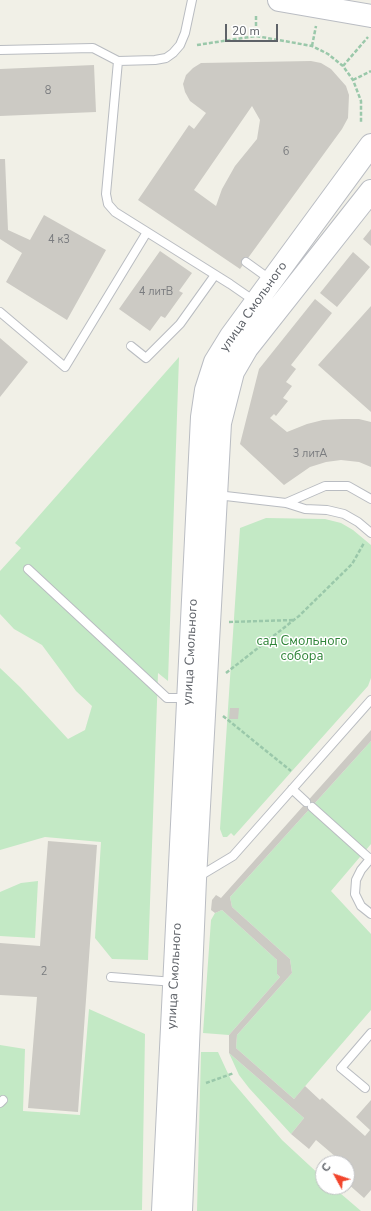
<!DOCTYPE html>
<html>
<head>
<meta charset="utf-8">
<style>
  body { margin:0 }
  #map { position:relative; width:371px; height:1211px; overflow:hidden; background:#f1f0e7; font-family:"Nunito Sans",sans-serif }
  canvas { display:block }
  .north { position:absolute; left:315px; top:1155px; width:40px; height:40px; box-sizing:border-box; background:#fff; border:1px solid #bfc0c3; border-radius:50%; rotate:310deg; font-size:11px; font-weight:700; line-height:16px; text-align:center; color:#5e6268 }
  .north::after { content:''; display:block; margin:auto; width:14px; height:18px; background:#f2452c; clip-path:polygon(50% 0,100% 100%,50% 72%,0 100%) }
  .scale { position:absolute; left:225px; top:24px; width:53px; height:18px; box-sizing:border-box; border:2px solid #5e6268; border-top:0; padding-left:5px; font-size:12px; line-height:14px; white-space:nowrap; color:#5e6268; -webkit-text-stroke:3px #fff; paint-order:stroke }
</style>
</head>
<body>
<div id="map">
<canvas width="371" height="1211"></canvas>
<div class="north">С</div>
<div class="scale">20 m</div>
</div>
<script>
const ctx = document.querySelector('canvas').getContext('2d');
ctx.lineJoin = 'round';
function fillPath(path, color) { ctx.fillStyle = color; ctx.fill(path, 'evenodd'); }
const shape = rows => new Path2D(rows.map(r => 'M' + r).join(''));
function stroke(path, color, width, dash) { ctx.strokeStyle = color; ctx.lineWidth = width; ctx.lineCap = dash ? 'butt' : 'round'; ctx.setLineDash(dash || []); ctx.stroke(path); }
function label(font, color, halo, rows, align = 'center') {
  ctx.font = font + ' "Nunito Sans",sans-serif'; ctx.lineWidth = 3; ctx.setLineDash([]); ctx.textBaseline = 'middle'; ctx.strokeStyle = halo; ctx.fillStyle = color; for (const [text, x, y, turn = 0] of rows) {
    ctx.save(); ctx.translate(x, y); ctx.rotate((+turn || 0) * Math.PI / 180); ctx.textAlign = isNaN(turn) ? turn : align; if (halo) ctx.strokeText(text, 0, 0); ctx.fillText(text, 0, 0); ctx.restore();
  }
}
const green = shape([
  [179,357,168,681,158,673,148,960,112,959,95,938,101,842,45,837,0,850,0,668,20,687,68,739,85,730,92,706,76,691,42,645,14,629,0,614,0,571,21,548,15,543],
  [266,518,325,519,341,523,353,530,371,545,371,678,368,686,234,836,231,833,227,837,223,837,220,829,240,528],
  [371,741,371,844,331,891,371,934,371,1010,294,1099,236,1048,237,1035,292,973,290,959,232,907,230,897],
  [38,881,35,938,0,936,0,892,21,883],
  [222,910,277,960,277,974,280,977,229,1035,203,1033,211,920,215,913],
  [89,1009,145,1034,142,1210,0,1211,0,1045,25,1049,23,1111,80,1115],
  [201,1052,218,1052,231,1080,282,1140,323,1178,323,1187,333,1187,361,1211,197,1211],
  [229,1053,304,1118,291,1134,249,1088,239,1075]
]);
const building = shape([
  [311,61,321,63,331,69,346,86,349,95,348,118,342,129,240,269,138,200,189,125,194,129,206,113,190,101,185,92,183,84,186,75,193,68,201,63],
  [252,106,260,120,257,139,235,166,222,189,216,206,194,190],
  [94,65,96,112,0,116,0,69],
  [0,159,5,159,8,230,30,240,44,215,106,250,67,320,6,282,22,253,0,239],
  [371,229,371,246,363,239],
  [160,251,192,273,179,291,183,293,165,318,161,316,150,331,119,309],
  [353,252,370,267,337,307,320,293],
  [315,299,332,313,291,365,296,369,286,382,292,386,283,398,288,401,276,416,274,414,270,418,287,432,307,424,323,420,342,419,359,419,371,422,371,467,359,462,341,460,326,462,310,467,284,485,240,444,259,369],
  [371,306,371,412,318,365],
  [0,338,28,362,0,397],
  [230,708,239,708,238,719,229,719],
  [371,730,371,741,230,897,232,907,290,959,292,973,237,1035,236,1048,294,1099,305,1086,320,1100,322,1098,365,1136,370,1130,356,1117,371,1100,371,1190,364,1198,347,1183,347,1172,350,1169,347,1167,347,1163,343,1163,316,1140,309,1149,291,1134,304,1118,229,1053,229,1035,280,977,277,974,277,960,222,910,215,913,211,910,212,900,216,895,221,898],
  [48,841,97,845,78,1112,28,1108,37,997,0,995,0,943,40,946]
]);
const path = shape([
  [256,16,256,36],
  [197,45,256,36,312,46,328,54,343,66,353,80,361,101,361,122],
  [312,46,316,26],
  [343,66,368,37],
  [353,80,371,71],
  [229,622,293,620],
  [226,673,299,616,352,564,364,543],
  [223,716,291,771],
  [206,1083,234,1073]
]);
const lane = shape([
  [192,0,185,33,180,45,173,53,166,58,155,60,118,61,106,194,108,204,115,212,230,284,256,302],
  [0,50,93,48,118,61],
  [246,262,271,280],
  [0,312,65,367,147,232],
  [131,346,146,358,180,324,215,275],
  [217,495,286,503,325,486,348,486,371,499],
  [286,503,305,509,327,510,344,514,358,522,371,533],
  [28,569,167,698,187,698],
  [292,789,306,802],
  [312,807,370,859],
  [371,858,361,870,356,880,355,894,361,906,371,914],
  [198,877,233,856,371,700],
  [111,977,174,982],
  [365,1088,341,1068,371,1033],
  [0,1103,3,1100]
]);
const secondary = shape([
  [279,0,371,16],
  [163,1211,202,417,206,390,215,362,231,336,371,145],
  [181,1211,195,879,220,423,233,372,247,348,371,191]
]);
const numberNames = [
  ["8",48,91],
  ["6",286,152],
  ["4 к3",59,240],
  ["4 литВ",156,292],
  ["3 литА",310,454],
  ["2",44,972]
];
const streetNames = [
  ["улица Смольного",254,307,-55],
  ["улица Смольного",191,652,-87],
  ["улица Смольного",175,976,-87]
];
const parkNames = [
  ["сад Смольного",302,642],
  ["собора",302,657]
];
fillPath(green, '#c3e9c5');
fillPath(building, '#cccac4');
stroke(lane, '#b9bcc1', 10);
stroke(secondary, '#babdc3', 24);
stroke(path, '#9ac8aa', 2.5, [4, 2]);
stroke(lane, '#fff', 8);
stroke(secondary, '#fff', 22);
label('11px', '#7a7c7f', null, numberNames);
label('13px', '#5e6268', '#fff', streetNames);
label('13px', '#308539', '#fff', parkNames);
</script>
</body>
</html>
